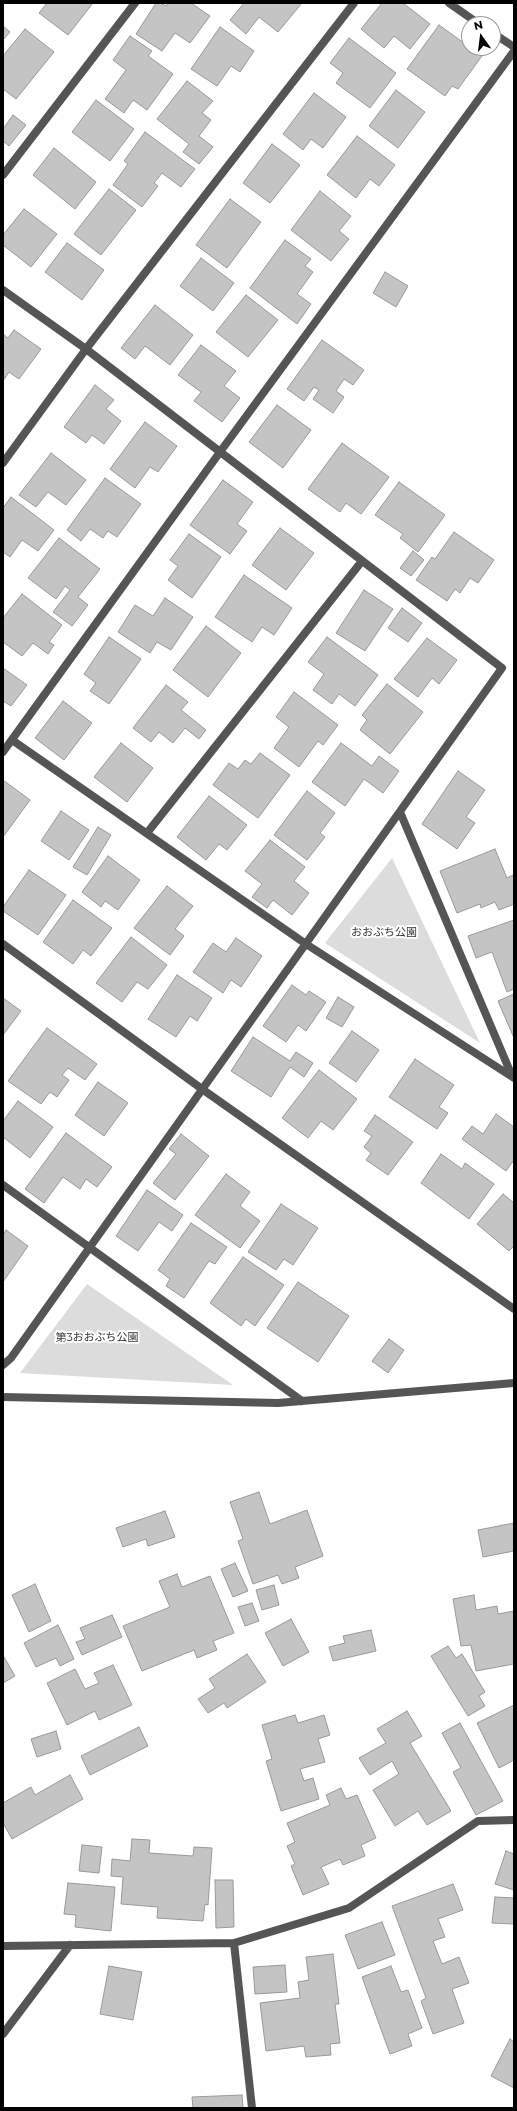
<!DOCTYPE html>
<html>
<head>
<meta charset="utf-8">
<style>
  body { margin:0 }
  #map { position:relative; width:517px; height:2111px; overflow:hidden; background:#fff; font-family:Montserrat,sans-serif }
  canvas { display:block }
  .frame { position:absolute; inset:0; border:4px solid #000; pointer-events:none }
  .north { position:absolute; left:461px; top:16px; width:40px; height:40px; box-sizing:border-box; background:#fff; border:1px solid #999; border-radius:50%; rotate:346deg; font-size:11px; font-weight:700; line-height:16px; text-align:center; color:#000 }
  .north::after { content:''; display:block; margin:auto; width:14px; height:18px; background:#000; clip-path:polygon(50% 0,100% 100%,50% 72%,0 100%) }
</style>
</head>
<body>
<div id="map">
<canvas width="517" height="2111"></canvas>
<div class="frame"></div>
<div class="north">N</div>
</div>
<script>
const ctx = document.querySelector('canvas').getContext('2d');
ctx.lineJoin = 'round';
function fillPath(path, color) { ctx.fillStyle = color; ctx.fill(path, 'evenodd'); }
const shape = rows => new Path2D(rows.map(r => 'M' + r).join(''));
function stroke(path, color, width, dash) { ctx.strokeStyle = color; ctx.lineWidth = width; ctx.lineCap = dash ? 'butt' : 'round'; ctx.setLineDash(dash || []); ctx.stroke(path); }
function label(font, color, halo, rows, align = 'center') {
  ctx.font = font + ' Montserrat,"Noto Sans JP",sans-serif'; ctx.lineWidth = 4; ctx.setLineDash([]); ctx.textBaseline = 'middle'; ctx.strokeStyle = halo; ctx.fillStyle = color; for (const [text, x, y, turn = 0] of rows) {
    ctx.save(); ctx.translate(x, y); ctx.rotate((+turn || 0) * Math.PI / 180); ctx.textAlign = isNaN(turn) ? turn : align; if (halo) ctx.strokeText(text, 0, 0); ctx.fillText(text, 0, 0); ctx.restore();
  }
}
const green = shape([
  [392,858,480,1043,325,943],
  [87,1284,233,1385,20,1373]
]);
const building = shape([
  [47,3,93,3,68,35,39,13,47,3],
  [156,3,161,3,166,6,168,3,191,3,210,16,190,43,175,33,162,51,136,34,156,3],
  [244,3,302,3,278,32,259,17,246,34,230,20,244,3],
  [382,3,403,3,430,24,410,49,394,36,384,48,361,29,382,3],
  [439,25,482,56,458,89,452,86,445,96,407,69,439,25],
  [3,26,10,32,3,40,3,26],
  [220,27,254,51,240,72,231,66,217,86,191,69,220,27],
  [25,29,54,52,16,99,3,89,3,56,25,29],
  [130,36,152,51,148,56,173,74,147,110,133,100,124,113,105,99,126,70,113,60,130,36],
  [349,38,396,73,370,108,336,83,343,73,330,63,349,38],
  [187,81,213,101,202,113,211,120,199,136,213,147,199,164,183,152,189,144,157,119,187,81],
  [396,90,425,112,398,148,369,126,396,90],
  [314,93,346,117,323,148,311,139,303,150,283,134,314,93],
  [96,100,134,129,110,161,72,132,96,100],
  [13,115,26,125,9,146,3,141,3,129,13,115],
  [145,132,195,169,181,187,162,173,154,183,158,186,142,207,113,185,128,164,124,161,145,132],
  [357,136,395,165,379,186,370,179,356,198,327,175,357,136],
  [272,144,300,165,270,203,243,183,272,144],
  [54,148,96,182,75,209,33,175,54,148],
  [109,189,136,210,101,255,74,234,109,189],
  [320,191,351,216,339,231,349,239,331,261,291,230,320,191],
  [230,199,261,222,227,268,196,245,230,199],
  [24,209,57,234,31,267,3,245,3,235,24,209],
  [285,240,311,259,305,266,313,272,297,294,311,304,297,324,250,288,285,240],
  [67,243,104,270,82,300,45,272,67,243],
  [201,258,234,283,213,311,180,286,201,258],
  [385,272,408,286,396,307,373,293,385,272],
  [246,295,278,320,248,357,216,332,246,295],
  [155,305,193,335,170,365,145,346,135,359,121,348,155,305],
  [14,330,41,349,19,379,9,372,3,381,3,334,8,338,14,330],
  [322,340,364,370,353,385,344,379,336,391,344,397,333,413,313,399,319,390,314,387,304,401,287,389,322,340],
  [201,345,236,371,224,386,240,398,222,422,194,401,201,392,178,375,201,345],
  [95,385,114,400,106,409,121,421,104,444,92,435,86,443,64,427,95,385],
  [277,405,311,430,283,468,249,442,277,405],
  [145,422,177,446,158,472,150,467,135,488,110,469,145,422],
  [342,443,389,477,361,514,346,503,340,512,308,489,342,443],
  [51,453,86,480,66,505,48,492,36,507,19,495,51,453],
  [105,478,141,504,117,537,108,531,103,538,90,529,81,541,67,530,105,478],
  [223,480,253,502,237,524,247,531,230,554,190,525,223,480],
  [399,482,445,515,418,552,400,538,403,534,375,515,399,482],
  [11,497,54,530,38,551,22,540,10,557,3,552,3,508,11,497],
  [280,528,314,553,286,590,252,565,280,528],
  [454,532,494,560,478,583,470,578,460,593,455,589,447,601,416,580,432,557,435,559,454,532],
  [189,534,221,557,192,598,168,580,178,566,170,560,189,534],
  [59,538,100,569,78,597,88,605,72,626,53,612,70,590,65,586,56,599,28,578,59,538],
  [413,551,424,560,411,576,400,568,413,551],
  [244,575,292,608,274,635,262,627,252,642,215,617,244,575],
  [364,590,393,609,365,651,336,633,364,590],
  [22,594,62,625,49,642,54,645,48,654,33,643,22,656,3,642,3,618,22,594],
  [165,598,193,617,171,650,157,642,150,653,118,632,135,605,153,616,165,598],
  [402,608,422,623,408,642,388,628,402,608],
  [206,626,241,653,208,697,173,670,206,626],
  [109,637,141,659,109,704,90,691,96,683,84,674,109,637],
  [327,637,378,675,355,706,339,694,332,704,313,690,324,674,308,662,327,637],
  [427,638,457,660,439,684,432,678,418,697,394,679,427,638],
  [3,668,27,685,11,706,3,701,3,668],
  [387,684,423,712,390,754,360,730,367,720,362,715,387,684],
  [166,685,188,702,181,710,206,730,199,739,185,728,173,743,159,732,151,742,133,728,166,685],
  [294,692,338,725,323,745,318,741,299,767,274,748,289,727,276,717,294,692],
  [63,701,92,723,64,760,35,738,63,701],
  [121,743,153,768,127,802,94,777,121,743],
  [341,743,372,766,379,756,399,771,383,793,364,779,345,806,312,782,341,743],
  [260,753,290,775,258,818,213,785,229,763,238,769,245,760,251,764,260,753],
  [458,771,485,790,466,817,475,823,457,849,422,824,458,771],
  [3,780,30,800,3,837,3,780],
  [307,791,335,813,320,833,325,837,307,860,274,835,307,791],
  [209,796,247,825,227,850,219,844,206,860,177,837,209,796],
  [61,811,89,830,69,860,41,841,61,811],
  [98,827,111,835,87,875,73,867,98,827],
  [270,840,305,867,294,881,309,893,292,915,273,900,267,908,252,897,262,884,245,871,270,840],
  [495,849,507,878,513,875,514,877,514,904,499,910,495,902,481,908,480,904,457,913,440,871,495,849],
  [108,856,140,880,118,910,105,901,101,907,82,892,108,856],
  [29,870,66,895,38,935,3,911,3,907,29,870],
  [167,886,193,906,175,929,184,936,170,955,134,928,167,886],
  [73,900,112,928,91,956,83,950,73,964,43,942,73,900],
  [514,920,514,989,507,992,492,952,476,958,468,936,514,920],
  [131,937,167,965,148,989,137,982,122,1002,96,983,131,937],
  [236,938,262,956,241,987,231,980,223,993,193,972,213,943,226,952,236,938],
  [177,975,212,998,197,1021,190,1016,176,1037,148,1019,177,975],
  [292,985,306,995,309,991,326,1002,306,1031,298,1025,286,1042,263,1026,292,985],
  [514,994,514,1038,498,1001,514,994],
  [338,997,354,1007,342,1027,326,1018,338,997],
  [3,998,21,1011,3,1035,3,998],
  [47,1028,97,1064,85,1080,68,1068,62,1075,69,1080,57,1097,50,1092,41,1104,8,1081,47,1028],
  [352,1031,379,1050,356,1082,329,1063,352,1031],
  [253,1037,290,1061,296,1052,313,1063,304,1077,290,1067,271,1097,231,1071,253,1037],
  [415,1059,454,1085,439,1107,448,1113,437,1129,389,1097,415,1059],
  [319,1070,357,1099,333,1130,321,1121,308,1138,282,1118,319,1070],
  [98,1082,128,1103,104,1136,75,1115,98,1082],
  [18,1101,53,1127,30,1158,3,1137,3,1121,18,1101],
  [496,1114,514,1127,514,1160,506,1171,462,1139,472,1126,483,1134,496,1114],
  [375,1115,413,1142,388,1175,366,1160,371,1153,364,1147,372,1136,364,1131,375,1115],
  [66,1133,112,1167,97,1187,86,1179,80,1189,63,1177,44,1203,25,1189,66,1133],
  [181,1134,209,1156,175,1200,153,1183,176,1154,169,1149,181,1134],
  [441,1154,462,1169,465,1163,494,1184,469,1219,421,1183,441,1154],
  [226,1174,250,1192,240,1206,260,1221,240,1248,195,1215,226,1174],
  [147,1190,183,1215,172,1231,159,1222,138,1251,116,1236,147,1190],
  [503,1194,514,1203,514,1246,509,1251,477,1224,503,1194],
  [281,1204,318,1228,293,1265,284,1259,276,1270,248,1252,281,1204],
  [191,1223,227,1247,215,1264,209,1261,184,1298,166,1286,170,1279,158,1270,191,1223],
  [6,1230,28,1246,3,1282,3,1235,6,1230],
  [243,1257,284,1285,255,1326,246,1319,241,1326,210,1303,243,1257],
  [298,1282,349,1316,318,1362,267,1328,298,1282],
  [389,1339,404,1350,388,1373,372,1361,389,1339],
  [259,1492,270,1524,307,1510,323,1556,295,1567,299,1578,282,1584,278,1575,253,1584,238,1541,243,1539,230,1502,259,1492],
  [165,1511,175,1537,148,1546,146,1539,123,1547,116,1528,165,1511],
  [514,1523,514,1551,483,1557,478,1530,514,1523],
  [235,1563,248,1591,233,1597,221,1569,235,1563],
  [177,1574,182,1587,210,1576,234,1633,213,1641,217,1650,197,1658,194,1650,142,1671,123,1626,170,1607,159,1581,177,1574],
  [35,1584,51,1621,29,1632,12,1595,35,1584],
  [274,1585,279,1605,262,1610,256,1590,274,1585],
  [474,1595,476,1610,497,1606,498,1614,514,1611,514,1664,476,1671,471,1645,461,1646,453,1599,474,1595],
  [252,1603,259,1621,245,1626,238,1607,252,1603],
  [112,1615,122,1637,82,1655,76,1642,85,1639,80,1628,112,1615],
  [291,1619,309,1652,283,1666,265,1633,291,1619],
  [58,1625,74,1659,60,1666,56,1658,36,1667,24,1643,58,1625],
  [371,1630,376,1651,333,1661,329,1647,345,1643,343,1636,371,1630],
  [448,1646,456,1658,462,1654,485,1692,479,1696,485,1706,468,1716,431,1656,448,1646],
  [247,1654,266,1682,227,1708,224,1703,208,1713,198,1699,215,1688,209,1679,247,1654],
  [3,1655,15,1676,3,1683,3,1655],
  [113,1665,132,1705,99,1720,95,1711,67,1725,47,1683,75,1669,85,1689,99,1683,94,1673,113,1665],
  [514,1705,514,1760,499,1768,477,1723,514,1705],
  [407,1711,422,1736,410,1743,451,1811,427,1825,418,1811,395,1826,373,1790,399,1774,392,1761,370,1775,359,1758,386,1743,377,1729,407,1711],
  [295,1715,298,1723,324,1715,330,1735,318,1739,325,1762,300,1769,304,1781,313,1778,319,1799,281,1811,266,1761,272,1759,262,1725,295,1715],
  [460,1723,503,1801,476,1815,453,1772,461,1768,442,1733,460,1723],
  [139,1727,148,1746,90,1775,81,1756,139,1727],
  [56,1731,61,1749,37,1757,31,1739,56,1731],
  [70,1775,83,1799,12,1839,3,1823,3,1803,31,1787,35,1795,70,1775],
  [341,1788,346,1799,357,1795,376,1838,361,1845,365,1856,343,1865,340,1859,321,1867,329,1884,303,1895,291,1866,295,1864,287,1846,295,1842,287,1823,330,1805,326,1795,341,1788],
  [132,1839,150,1840,149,1853,193,1856,194,1847,212,1848,208,1905,205,1904,203,1921,157,1918,158,1907,121,1904,123,1877,111,1876,112,1859,130,1861,132,1839],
  [82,1845,102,1847,99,1873,79,1871,82,1845],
  [506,1851,514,1854,514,1890,495,1884,506,1851],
  [215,1880,233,1880,234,1927,216,1928,215,1880],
  [68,1883,115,1887,111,1931,75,1927,76,1915,64,1914,68,1883],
  [453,1884,463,1910,438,1919,445,1937,433,1941,442,1964,459,1957,469,1983,452,1989,464,2023,433,2034,421,2001,426,1998,392,1906,453,1884],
  [495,1897,514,1898,514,1924,492,1923,495,1897],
  [382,1922,395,1955,358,1969,345,1935,382,1922],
  [333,1954,339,2004,335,2004,340,2043,330,2044,331,2055,306,2057,304,2046,266,2051,260,2003,300,1998,298,1982,309,1980,306,1957,333,1954],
  [285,1965,287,1992,255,1994,253,1967,285,1965],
  [109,1966,142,1972,133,2020,100,2014,109,1966],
  [391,1966,401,1992,408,1990,422,2028,408,2034,412,2046,390,2054,362,1977,391,1966],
  [510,2039,514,2042,514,2088,491,2076,510,2039],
  [242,2095,243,2108,193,2108,192,2097,242,2095]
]);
const street = shape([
  [449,3,479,24],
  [493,33,514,47],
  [3,175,135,3],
  [3,290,86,349,502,668,11,1358,3,1365],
  [3,463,86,349,354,3],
  [12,740,306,944,514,1078],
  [3,752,220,452,514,51],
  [400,812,512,1076],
  [147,833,362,561],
  [3,944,202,1089,514,1309],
  [3,1185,302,1401],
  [3,1397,278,1403,514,1383],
  [234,1943,252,2108],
  [3,1946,234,1943,349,1908,478,1821,514,1820],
  [3,2034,70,1945]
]);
const parkNames = [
  ["おおぶち公園",384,933],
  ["第3おおぶち公園",97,1338]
];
fillPath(green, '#dcdcdc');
fillPath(building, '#c4c4c4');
stroke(building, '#999', 1);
stroke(street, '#555', 8);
label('11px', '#333', '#fff', parkNames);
</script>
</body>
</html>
